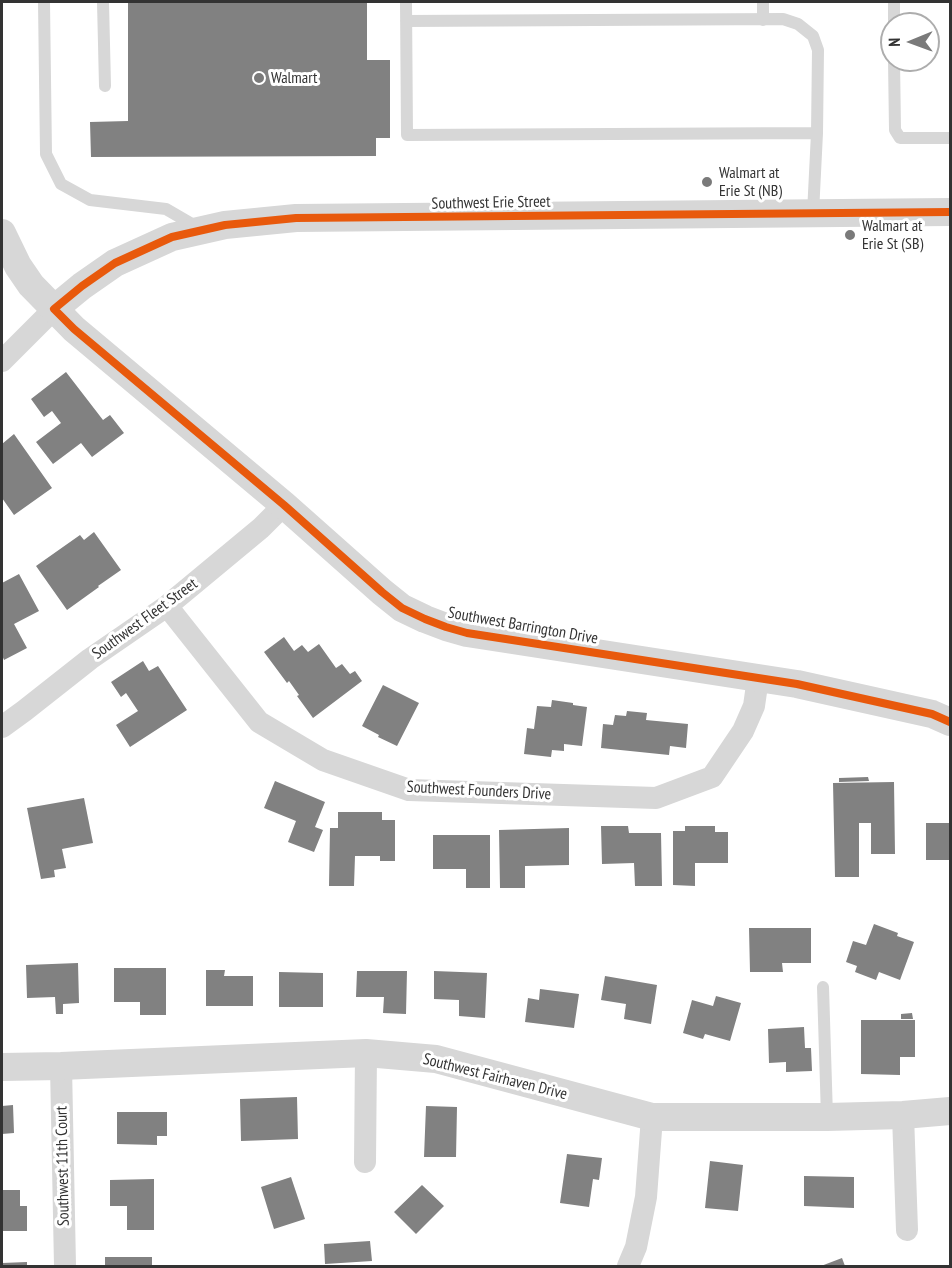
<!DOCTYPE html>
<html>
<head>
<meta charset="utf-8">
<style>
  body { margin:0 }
  #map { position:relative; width:952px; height:1268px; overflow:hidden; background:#fff; font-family:"PT Sans Narrow",sans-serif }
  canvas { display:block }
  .frame { position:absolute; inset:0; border:3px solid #333; pointer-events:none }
  .north { position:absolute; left:880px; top:12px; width:60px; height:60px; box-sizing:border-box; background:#fff; border:2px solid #adadad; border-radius:50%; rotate:269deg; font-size:16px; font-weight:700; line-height:24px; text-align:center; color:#333 }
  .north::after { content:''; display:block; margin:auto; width:21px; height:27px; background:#7a7a7a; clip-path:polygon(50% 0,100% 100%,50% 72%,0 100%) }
</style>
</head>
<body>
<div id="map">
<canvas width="952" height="1268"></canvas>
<div class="frame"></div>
<div class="north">N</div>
</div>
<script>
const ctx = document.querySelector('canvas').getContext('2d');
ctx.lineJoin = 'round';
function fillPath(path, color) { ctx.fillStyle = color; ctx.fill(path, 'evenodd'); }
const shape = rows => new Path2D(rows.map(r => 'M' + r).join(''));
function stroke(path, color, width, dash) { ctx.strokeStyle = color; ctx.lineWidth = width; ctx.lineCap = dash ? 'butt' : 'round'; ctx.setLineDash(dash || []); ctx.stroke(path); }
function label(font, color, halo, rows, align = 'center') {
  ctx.font = font + ' "PT Sans Narrow",sans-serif'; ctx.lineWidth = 6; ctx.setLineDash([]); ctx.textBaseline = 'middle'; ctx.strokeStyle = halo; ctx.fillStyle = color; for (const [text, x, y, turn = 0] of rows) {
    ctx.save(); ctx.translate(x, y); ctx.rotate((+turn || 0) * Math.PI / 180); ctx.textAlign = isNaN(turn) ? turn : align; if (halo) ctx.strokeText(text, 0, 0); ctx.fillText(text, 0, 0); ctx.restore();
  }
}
const building = shape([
  [128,2,367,2,367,60,390,60,390,138,376,138,376,156,91,157,90,122,128,121],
  [66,372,103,420,110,415,124,433,92,457,81,443,53,464,36,442,61,423,52,411,44,417,31,399],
  [14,434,52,488,14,515,2,498,2,444],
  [94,532,121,570,98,586,99,587,67,610,36,566,80,535,84,540],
  [19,574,39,611,14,624,27,648,4,660,2,655,2,583],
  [284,637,294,651,302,645,308,652,319,644,336,668,342,664,350,674,355,671,362,681,313,718,297,696,299,695,289,681,287,683,264,652],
  [143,661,149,671,158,666,187,710,130,747,116,725,138,711,126,693,121,697,111,682],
  [383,685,419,703,397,746,378,737,379,735,362,726],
  [552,700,573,703,573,705,587,707,582,746,564,744,564,751,552,750,551,757,524,754,527,728,534,729,537,706,551,707],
  [627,711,647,713,646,720,688,724,686,748,670,746,669,755,601,748,603,724,613,725,615,715,626,716],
  [868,777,869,781,839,782,839,778],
  [275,781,325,802,315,827,323,830,314,852,288,842,296,821,264,808],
  [894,782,895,854,871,854,871,823,859,823,859,877,835,877,833,783],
  [84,798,93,843,62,849,66,868,54,870,55,877,41,879,27,808],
  [338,812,382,812,382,820,395,820,395,861,380,861,380,856,355,856,354,886,329,886,330,828,338,828],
  [926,823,950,823,950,860,926,860],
  [601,826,628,826,629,833,661,833,662,886,635,886,634,863,602,864],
  [685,826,715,826,715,832,728,832,728,863,695,863,695,886,673,885,673,831,685,831],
  [569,828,569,865,525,866,525,888,500,888,499,830],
  [433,835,490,835,490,888,466,888,466,869,433,869],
  [874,924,898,933,897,936,914,942,900,980,879,972,876,980,855,972,857,966,846,962,853,941,866,945],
  [749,928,811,928,811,963,782,963,783,972,750,972],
  [78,963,79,1003,63,1004,63,1014,56,1014,55,997,27,998,26,965],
  [114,968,166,968,166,1015,140,1015,140,1002,114,1002],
  [206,970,225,970,224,976,253,976,253,1006,206,1006],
  [357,971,407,971,406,1014,383,1013,384,997,356,997],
  [434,971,487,973,485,1018,459,1016,459,1000,434,999],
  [279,972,323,973,323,1007,279,1007],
  [605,976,657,985,651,1024,624,1019,626,1004,601,1000],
  [540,989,579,994,574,1028,525,1022,528,998,539,1000],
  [716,996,741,1003,730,1041,705,1034,703,1039,683,1033,692,1000,713,1006],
  [912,1013,913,1019,901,1019,901,1014],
  [861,1020,915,1020,915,1057,900,1057,900,1075,861,1074],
  [804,1027,805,1048,811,1048,812,1071,786,1072,786,1062,769,1063,768,1029],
  [297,1097,298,1139,241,1141,240,1099],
  [13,1105,14,1133,2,1134,2,1106],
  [426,1106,457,1107,456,1157,424,1157],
  [117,1112,167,1112,167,1136,157,1136,157,1145,117,1144],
  [567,1154,602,1158,599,1180,593,1179,589,1207,560,1203],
  [710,1161,743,1165,738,1211,705,1208],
  [804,1176,854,1177,854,1208,804,1206],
  [291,1177,305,1219,274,1229,261,1187],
  [154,1179,154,1230,127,1230,127,1206,110,1206,110,1180],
  [422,1185,444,1206,416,1234,394,1212],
  [2,1190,20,1190,20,1206,27,1206,27,1231,2,1231],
  [370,1241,372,1261,325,1264,324,1244],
  [105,1257,152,1257,152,1266,105,1266],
  [842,1258,845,1266,821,1266],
  [27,1262,27,1266,2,1266,2,1263]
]);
const service = shape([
  [44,2,46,154,61,184,90,200,166,209,197,227],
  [103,2,105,86],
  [406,2,407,135,817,133],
  [763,2,763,20],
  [894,2,894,24],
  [406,21,783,19,798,24,813,36,818,50,817,133,813,213],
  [894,60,895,130,900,138,950,138],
  [823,987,827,1117]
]);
const minor = shape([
  [2,361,54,309],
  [167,606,259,722,323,760,409,790,656,798,712,777,743,731,754,706,758,678],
  [2,727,24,711,90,659,167,606,261,528,284,505],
  [61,1066,65,1266],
  [903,1115,907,1230],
  [365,1162,366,1053],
  [628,1266,636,1247,646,1197,652,1117]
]);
const tertiary = shape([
  [2,233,18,266,31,285,74,329,284,505,382,592,402,608,425,619,446,627,467,633,797,684,932,714,950,722],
  [54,309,82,286,115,263,172,237,225,225,296,218,950,212],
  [2,1067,61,1066,366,1053,436,1059,652,1117,827,1117,903,1115,950,1111]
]);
const cycleway = shape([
  [950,212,296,218,225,225,172,237,115,263,82,286,54,309,74,329,284,505,382,592,402,608,425,619,446,627,467,633,797,684,932,714,950,722]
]);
const markers = [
  [259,78,6,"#7a7a7a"],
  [707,182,6,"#7a7a7a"],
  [850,235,6,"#7a7a7a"]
];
const poiNames = [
  ["Walmart",271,78],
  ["Walmart at",719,173],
  ["Erie St (NB)",719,191],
  ["Walmart at",862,226],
  ["Erie St (SB)",862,244]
];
const streetNames = [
  ["Southwest Erie Street",491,203,-1],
  ["Southwest Fleet Street",145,619,-36],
  ["Southwest Barrington Drive",523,626,10],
  ["Southwest Founders Drive",479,791,3],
  ["Southwest Fairhaven Drive",495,1077,14],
  ["Southwest 11th Court",63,1166,-91]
];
fillPath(building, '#818181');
stroke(service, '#d7d7d7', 12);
stroke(minor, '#d7d7d7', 22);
stroke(tertiary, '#d7d7d7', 28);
stroke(cycleway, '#e8590c', 8);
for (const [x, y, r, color] of markers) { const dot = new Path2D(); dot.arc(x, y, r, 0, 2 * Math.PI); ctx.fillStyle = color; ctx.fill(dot); stroke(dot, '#fff', 2); }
label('16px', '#333', '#fff', poiNames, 'left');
label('16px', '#333', '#fff', streetNames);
</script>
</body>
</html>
